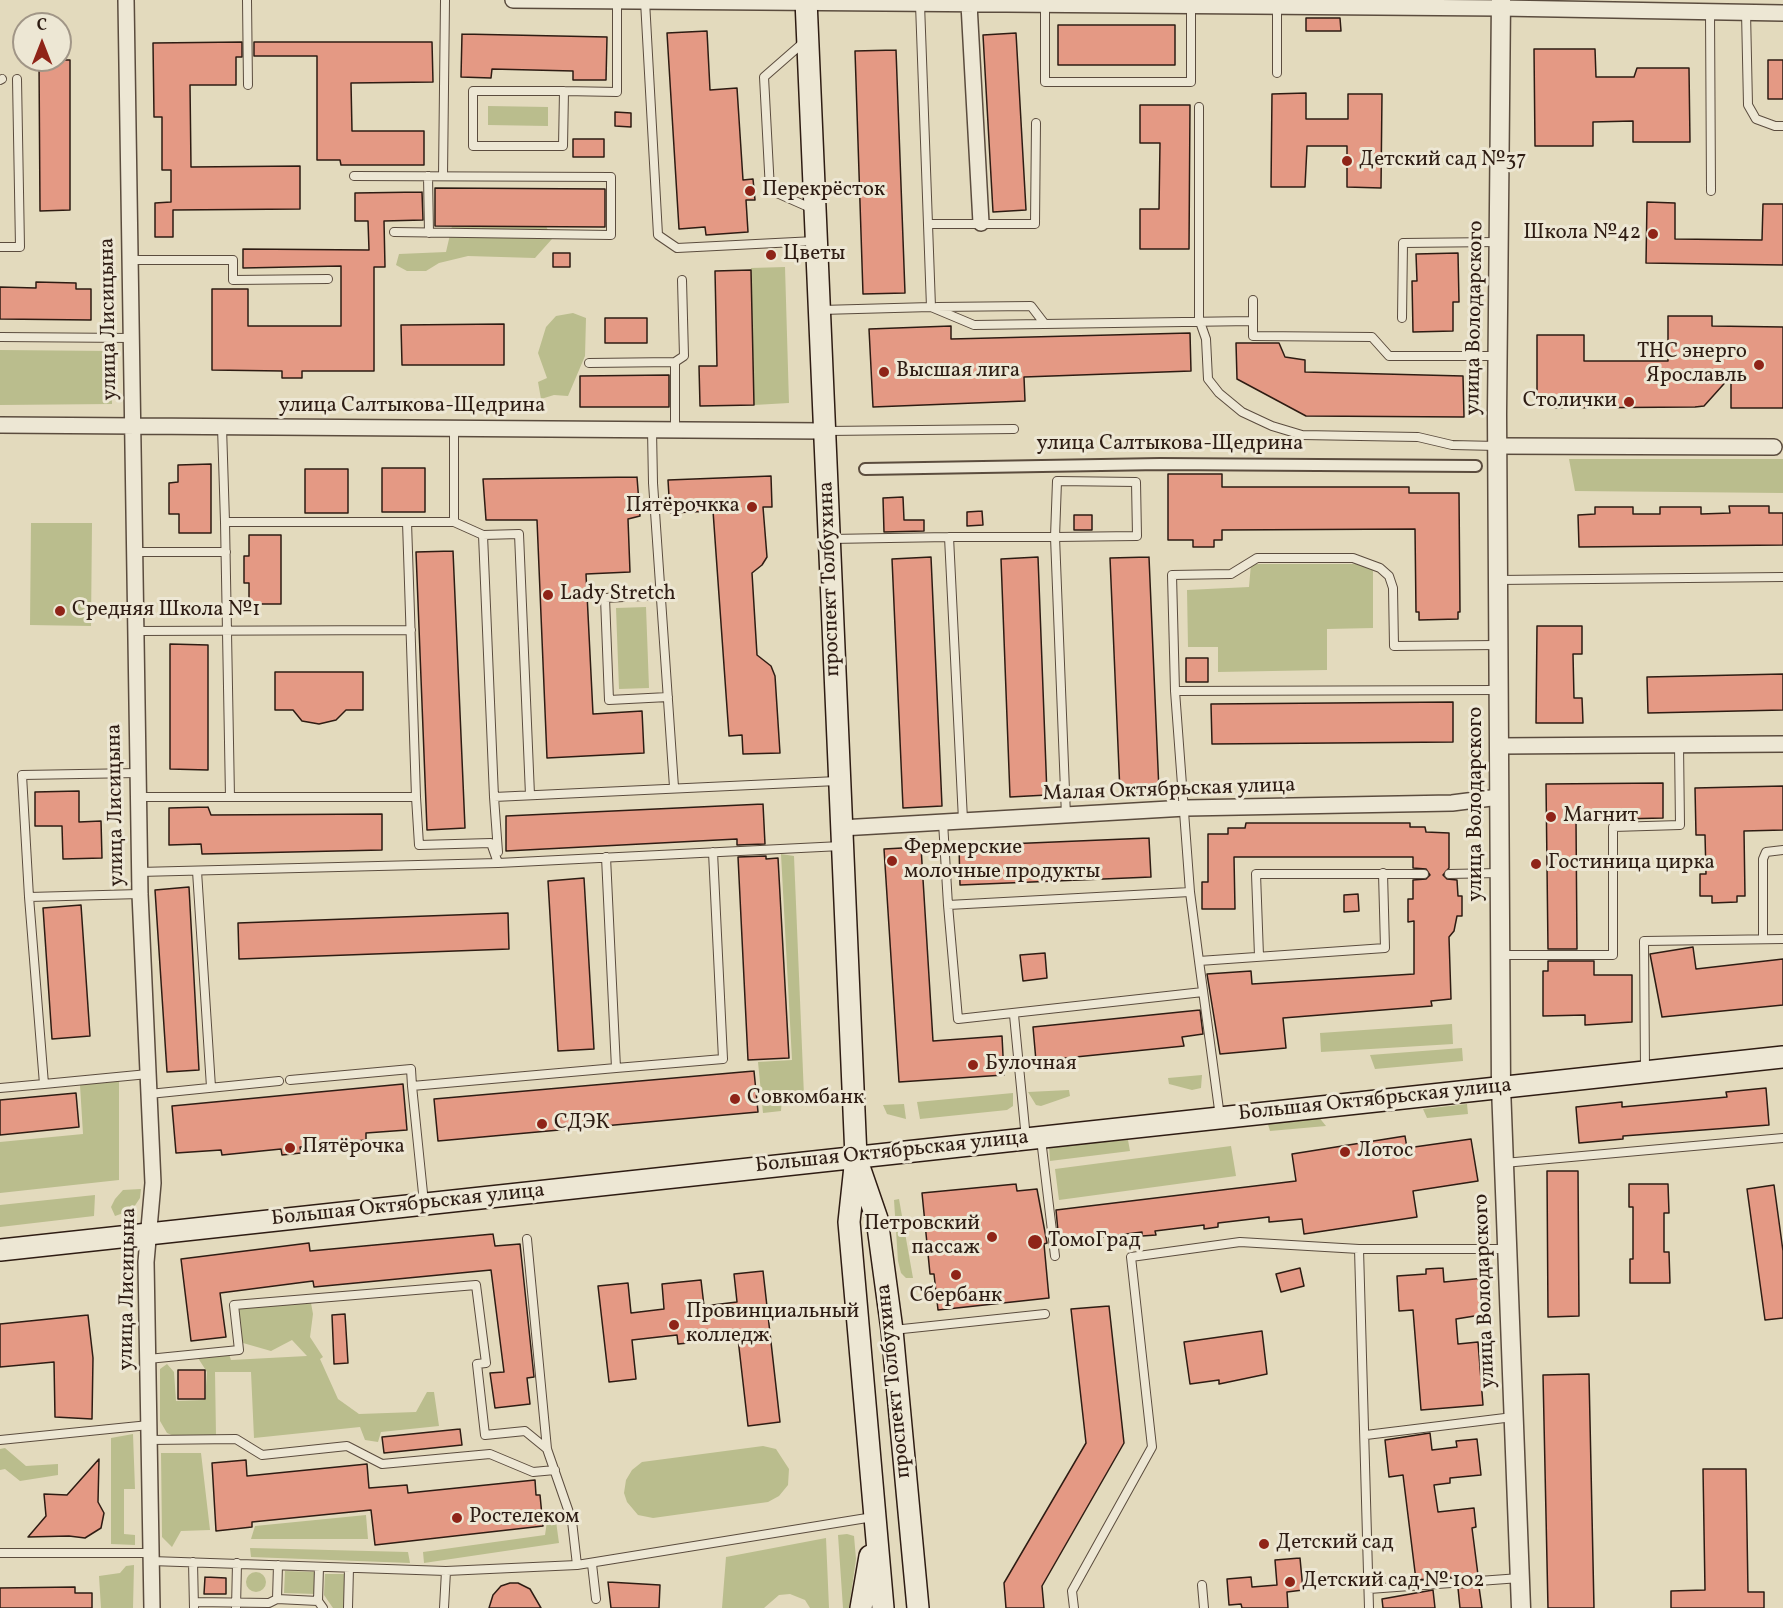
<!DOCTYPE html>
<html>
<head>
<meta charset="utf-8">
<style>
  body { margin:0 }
  #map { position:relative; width:1783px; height:1608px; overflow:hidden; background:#e3dabd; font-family:Vollkorn,serif }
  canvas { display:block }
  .north { position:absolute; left:12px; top:12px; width:60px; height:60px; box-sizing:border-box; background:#ede7d4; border:2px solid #a19687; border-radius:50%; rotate:0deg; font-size:16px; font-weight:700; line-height:24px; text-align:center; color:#2e1c13 }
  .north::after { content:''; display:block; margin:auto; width:21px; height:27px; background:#8f2418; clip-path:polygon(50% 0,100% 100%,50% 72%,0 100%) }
</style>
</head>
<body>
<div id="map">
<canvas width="1783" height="1608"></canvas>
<div class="north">С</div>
</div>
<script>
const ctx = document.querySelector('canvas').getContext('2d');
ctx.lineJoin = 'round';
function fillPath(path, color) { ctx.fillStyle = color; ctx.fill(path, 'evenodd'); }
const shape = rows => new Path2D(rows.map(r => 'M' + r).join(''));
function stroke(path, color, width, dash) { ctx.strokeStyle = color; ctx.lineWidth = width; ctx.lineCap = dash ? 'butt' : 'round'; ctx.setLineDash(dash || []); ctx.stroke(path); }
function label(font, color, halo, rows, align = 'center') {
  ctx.font = font + ' Vollkorn,serif'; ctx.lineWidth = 6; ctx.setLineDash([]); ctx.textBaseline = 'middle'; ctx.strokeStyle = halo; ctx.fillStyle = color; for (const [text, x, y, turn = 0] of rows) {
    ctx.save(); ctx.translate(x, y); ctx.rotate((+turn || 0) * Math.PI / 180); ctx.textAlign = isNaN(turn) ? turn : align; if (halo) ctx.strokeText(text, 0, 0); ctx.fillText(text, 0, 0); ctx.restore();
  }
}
const green = shape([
  [488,106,548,107,548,126,488,125],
  [452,226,546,226,552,239,535,258,468,256,439,263,426,271,407,271,396,265,399,254,446,252],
  [785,267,789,403,754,405,751,268],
  [573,313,586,318,585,356,568,396,554,395,541,399,538,382,547,378,538,353,546,327,556,316],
  [0,350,111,351,112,404,0,405],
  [1569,459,1783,459,1783,493,1575,491],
  [31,523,92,523,91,626,30,625],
  [1251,564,1373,564,1373,628,1327,629,1327,670,1218,672,1218,647,1188,647,1187,590,1249,587],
  [646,607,649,688,619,689,616,608],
  [781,854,794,856,804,1096,782,1098,781,1111,763,1113,758,1062,792,1060],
  [1452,1024,1453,1044,1321,1052,1320,1033],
  [1462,1048,1463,1061,1375,1069,1370,1055],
  [1202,1075,1201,1088,1192,1090,1169,1084,1168,1078],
  [119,1081,119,1180,0,1193,0,1142,83,1134,80,1085],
  [1069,1090,1070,1096,1041,1106,1036,1105,1028,1092],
  [1013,1093,1013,1106,1007,1110,920,1119,917,1102],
  [904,1104,906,1119,887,1114,883,1105],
  [1467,1104,1468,1114,1427,1118,1423,1109],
  [1318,1116,1326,1126,1270,1131,1267,1121],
  [1128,1140,1130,1151,1050,1161,1049,1147],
  [1231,1146,1236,1176,1059,1200,1055,1169],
  [141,1189,140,1198,132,1210,115,1216,111,1207,115,1199,123,1190],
  [95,1195,94,1216,0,1227,0,1205],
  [899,1199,913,1278,906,1278,901,1273,898,1261,894,1200],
  [311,1303,313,1314,310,1337,323,1357,320,1359,338,1399,359,1414,416,1412,427,1392,434,1392,439,1426,381,1432,378,1442,365,1440,360,1427,254,1438,251,1372,215,1372,216,1436,174,1436,167,1433,160,1421,160,1369,167,1364,174,1372,176,1401,205,1400,207,1372,198,1358,229,1354,231,1360,307,1356,292,1340,271,1351,243,1343,239,1335,236,1307],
  [133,1434,135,1489,124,1489,124,1534,135,1535,135,1545,111,1544,111,1438],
  [763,1446,776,1449,789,1469,788,1485,779,1496,768,1502,653,1518,638,1515,627,1502,624,1493,626,1480,632,1470,642,1462],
  [5,1448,26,1466,58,1464,58,1475,20,1481,5,1469,0,1470,0,1449],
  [161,1453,201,1453,210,1530,181,1531,172,1547,162,1537],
  [555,1514,559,1543,424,1563,423,1552,545,1535,548,1515],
  [366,1515,368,1539,251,1539,255,1526],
  [847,1534,854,1536,856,1559,849,1608,843,1608,838,1535],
  [826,1538,829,1608,810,1608,805,1600,790,1594,779,1595,764,1608,722,1608,726,1557],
  [250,1548,408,1552,410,1563,251,1557],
  [134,1565,133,1608,101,1608,99,1576,120,1573,126,1566],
  [285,1571,316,1572,315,1594,284,1593],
  '246 1582a10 10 0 1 1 20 0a10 10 0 1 1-20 0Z',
  [325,1574,344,1574,344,1608,333,1608,324,1595]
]);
const building = shape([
  [1306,18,1340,18,1341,31,1306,31,1306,18],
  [1058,25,1175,25,1175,65,1058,65,1058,25],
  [707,31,710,90,737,88,743,180,753,179,755,200,746,200,748,232,706,235,705,227,679,229,667,33,707,31],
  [1016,33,1026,210,993,212,983,35,1016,33],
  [462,34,607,37,606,80,573,80,573,71,492,69,491,78,461,77,462,34],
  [242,42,242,57,236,57,236,85,190,85,191,167,300,166,300,209,173,210,173,237,155,237,155,203,171,202,171,170,162,170,162,117,154,117,153,43,242,42],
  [254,42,432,42,433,82,351,83,352,131,424,131,424,165,341,165,340,160,317,160,317,56,254,56,254,42],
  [1534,49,1595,49,1596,77,1634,77,1637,68,1689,68,1690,142,1633,142,1633,121,1593,122,1593,146,1535,146,1534,49],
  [896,50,905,293,863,294,855,51,896,50],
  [39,60,70,60,70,210,40,211,39,60],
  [1768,60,1783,60,1783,99,1768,99,1768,60],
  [1306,93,1306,119,1348,119,1348,94,1382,94,1381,188,1347,187,1347,146,1307,146,1305,187,1271,187,1272,94,1306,93],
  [1140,105,1190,105,1189,249,1140,249,1140,209,1159,209,1160,143,1140,143,1140,105],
  [615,112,631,113,631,127,615,126,615,112],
  [573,139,604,139,604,157,573,157,573,139],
  [435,188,605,189,605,227,435,226,435,188],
  [422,192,423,220,384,221,385,267,374,267,374,371,302,371,302,378,282,378,282,371,212,370,212,289,248,289,248,326,341,326,341,266,243,268,243,249,369,250,368,221,355,221,355,193,422,192],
  [1647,202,1675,203,1675,239,1762,240,1763,204,1783,204,1783,265,1646,263,1647,202],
  [553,253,570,253,570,267,553,267,553,253],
  [1458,253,1459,302,1453,302,1453,331,1413,332,1412,281,1417,281,1416,254,1458,253],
  [751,270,754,405,700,406,699,366,717,366,715,271,751,270],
  [36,282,76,283,76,289,91,289,91,320,0,319,0,287,36,288,36,282],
  [1668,316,1712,316,1712,326,1783,327,1783,408,1731,408,1731,376,1704,406,1695,407,1557,408,1549,406,1537,395,1537,335,1584,335,1584,361,1668,361,1668,316],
  [605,318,647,318,647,343,605,343,605,318],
  [504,324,504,365,402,365,401,325,504,324],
  [951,326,951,339,1190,333,1191,371,1024,377,1025,401,873,407,869,329,951,326],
  [1236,343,1279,343,1285,357,1305,360,1305,372,1463,376,1464,417,1306,416,1237,379,1236,343],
  [669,375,669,407,580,407,580,376,669,375],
  [211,464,211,533,179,533,179,514,169,514,169,483,178,482,178,465,211,464],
  [382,468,425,468,425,512,382,512,382,468],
  [305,469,348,469,348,513,305,513,305,469],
  [1168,474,1222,474,1222,487,1409,487,1409,493,1459,493,1460,612,1458,612,1458,619,1419,620,1419,612,1416,612,1415,529,1222,530,1222,540,1214,540,1214,547,1193,547,1193,540,1168,540,1168,474],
  [771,476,772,507,763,507,767,557,762,565,752,573,757,655,771,666,775,676,780,753,743,754,742,735,729,736,713,511,670,513,668,480,771,476],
  [637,477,640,516,628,519,630,572,586,574,593,714,642,711,644,753,547,758,537,520,486,520,483,479,637,477],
  [903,497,904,520,924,520,924,531,884,532,883,498,903,497],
  [1729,506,1769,506,1769,513,1783,513,1783,545,1579,547,1578,515,1595,514,1595,507,1633,507,1633,514,1660,514,1660,507,1701,507,1701,514,1730,513,1729,506],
  [982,511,983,525,967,526,967,512,982,511],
  [1074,515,1092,515,1092,530,1074,530,1074,515],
  [249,535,281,535,281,604,249,604,249,583,244,583,244,556,249,556,249,535],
  [453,551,465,828,427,830,416,552,453,551],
  [931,557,942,806,903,808,892,559,931,557],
  [1038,557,1047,795,1010,797,1001,559,1038,557],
  [1149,557,1159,791,1120,793,1110,558,1149,557],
  [1537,626,1582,626,1582,654,1573,654,1574,698,1582,698,1583,723,1536,723,1537,626],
  [170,644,208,645,208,770,170,769,170,644],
  [1186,658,1208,658,1208,682,1186,682,1186,658],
  [275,672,363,672,363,710,346,710,336,720,319,724,302,721,293,710,275,710,275,672],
  [1783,674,1783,710,1648,713,1647,677,1783,674],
  [1453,702,1453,742,1212,744,1211,704,1453,702],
  [1663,783,1663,818,1576,820,1577,949,1548,949,1546,784,1663,783],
  [1783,786,1783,830,1744,831,1745,896,1737,896,1737,902,1712,903,1712,896,1700,896,1700,874,1706,874,1705,835,1696,835,1695,788,1783,786],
  [79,791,79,822,101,821,102,858,63,859,62,826,35,826,35,792,79,791],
  [763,804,765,844,737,845,737,839,506,851,506,816,763,804],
  [208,807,211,815,382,814,382,850,202,854,201,844,169,845,169,808,208,807],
  [1246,823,1410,823,1410,827,1425,827,1426,832,1449,833,1449,868,1443,875,1447,879,1457,880,1458,896,1462,896,1462,916,1457,916,1454,931,1449,937,1451,999,1431,1001,1432,1006,1283,1018,1286,1048,1220,1054,1207,974,1251,971,1252,984,1414,974,1414,921,1408,922,1408,899,1413,899,1413,880,1426,879,1430,875,1426,869,1413,868,1413,857,1234,857,1235,909,1202,909,1202,882,1208,882,1208,834,1228,834,1228,828,1245,828,1246,823],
  [1149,838,1151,877,960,885,959,846,1149,838],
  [921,847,933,1041,1002,1036,1004,1075,899,1082,884,849,921,847],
  [766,856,766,859,778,858,789,1058,748,1060,738,857,766,856],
  [584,878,594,1049,558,1051,548,881,584,878],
  [189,887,199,1070,167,1072,155,890,189,887],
  [1358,894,1359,911,1344,912,1344,895,1358,894],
  [81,905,90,1036,52,1039,43,908,81,905],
  [508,913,509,949,239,959,238,923,508,913],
  [1693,947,1696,969,1783,959,1783,1005,1662,1017,1650,954,1693,947],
  [1045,953,1047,978,1023,981,1020,955,1045,953],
  [1548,961,1594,961,1594,975,1632,975,1632,1022,1585,1025,1585,1015,1543,1016,1543,971,1548,971,1548,961],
  [1200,1010,1203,1034,1182,1037,1184,1046,1036,1061,1033,1027,1200,1010],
  [754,1071,758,1112,438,1141,434,1099,754,1071],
  [403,1084,407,1130,366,1133,366,1140,300,1147,301,1153,282,1155,281,1149,222,1155,221,1150,176,1153,172,1106,403,1084],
  [1766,1088,1769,1125,1623,1136,1623,1139,1579,1143,1576,1107,1622,1102,1622,1107,1727,1097,1726,1092,1766,1088],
  [76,1093,79,1127,0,1135,0,1100,76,1093],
  [1405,1136,1407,1148,1471,1139,1478,1181,1413,1191,1417,1217,1304,1234,1302,1219,1269,1222,1269,1217,1218,1223,1218,1227,1204,1229,1204,1225,1155,1231,1156,1235,1142,1236,1142,1232,1094,1238,1094,1242,1076,1244,1076,1240,1059,1242,1056,1210,1296,1181,1292,1154,1405,1136],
  [1547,1171,1578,1171,1579,1316,1548,1317,1547,1171],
  [1016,1184,1017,1191,1037,1189,1047,1243,1044,1244,1049,1298,938,1310,934,1274,930,1274,922,1193,1016,1184],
  [1629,1184,1668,1184,1669,1213,1664,1213,1664,1252,1669,1252,1670,1283,1630,1283,1630,1259,1633,1259,1633,1207,1629,1207,1629,1184],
  [1774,1185,1783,1251,1783,1318,1765,1320,1747,1189,1774,1185],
  [493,1234,495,1246,520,1244,534,1377,527,1378,530,1404,495,1408,490,1373,504,1372,491,1270,314,1287,313,1281,220,1293,226,1337,191,1341,181,1259,309,1243,310,1251,493,1234],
  [1300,1268,1304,1286,1281,1292,1276,1274,1300,1268],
  [1443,1268,1444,1282,1485,1278,1487,1314,1456,1319,1458,1344,1478,1342,1483,1405,1421,1410,1413,1310,1399,1311,1397,1276,1426,1274,1426,1269,1443,1268],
  [763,1271,780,1422,748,1426,737,1330,698,1334,698,1342,678,1344,677,1335,632,1340,636,1379,609,1382,598,1286,628,1283,631,1313,664,1309,662,1284,681,1282,701,1280,704,1306,737,1302,734,1274,763,1271],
  [1109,1306,1124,1443,1042,1586,1044,1608,1006,1608,1004,1583,1086,1443,1071,1309,1109,1306],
  [345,1314,348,1363,334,1364,332,1315,345,1314],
  [88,1315,93,1358,92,1419,55,1417,54,1362,0,1367,0,1324,88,1315],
  [1262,1331,1267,1374,1219,1384,1219,1380,1190,1384,1184,1342,1262,1331],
  [178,1370,205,1370,205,1399,178,1399,178,1370],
  [1589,1374,1594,1608,1548,1608,1543,1375,1589,1374],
  [460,1429,462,1445,384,1453,382,1437,460,1429],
  [1430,1433,1432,1450,1457,1447,1456,1441,1477,1439,1481,1475,1450,1478,1450,1483,1434,1485,1438,1512,1474,1508,1476,1527,1472,1528,1478,1575,1416,1580,1403,1475,1389,1477,1385,1440,1430,1433],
  [99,1459,98,1502,104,1513,101,1528,85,1538,69,1536,28,1537,46,1516,44,1494,67,1495,99,1459],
  [246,1460,247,1476,367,1464,369,1488,407,1485,408,1493,535,1480,536,1495,540,1495,543,1526,375,1545,371,1510,252,1522,252,1527,216,1531,212,1463,246,1460],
  [1703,1469,1746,1469,1748,1592,1764,1592,1764,1608,1671,1608,1671,1591,1705,1590,1703,1469],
  [1300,1558,1303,1590,1287,1592,1288,1608,1242,1608,1241,1604,1229,1605,1227,1579,1251,1577,1252,1587,1277,1585,1275,1560,1300,1558],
  [205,1577,226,1578,226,1594,204,1594,205,1577],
  [608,1582,660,1585,659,1608,611,1608,608,1582],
  [510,1583,518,1583,530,1589,541,1608,489,1608,493,1595,501,1586,510,1583],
  [75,1587,75,1593,92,1593,92,1608,0,1608,0,1588,75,1587],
  [1479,1587,1482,1608,1460,1608,1458,1588,1479,1587],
  [1433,1590,1435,1608,1383,1608,1382,1599,1433,1590]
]);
const service = shape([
  [247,0,248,85],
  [645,1,658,235,677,248,815,241],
  [1045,4,1045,82,1191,82,1191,6],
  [1710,12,1711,191],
  [1746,12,1748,105,1756,119,1775,126,1783,126],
  [804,42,764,77,770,190,813,209],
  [1277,73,1277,7],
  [0,80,2,79],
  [564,91,563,146,473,146,473,91,564,91,617,92,617,1],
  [1199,107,1199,319,1206,339,1208,379,1219,393,1242,412,1272,426,1302,435,1418,437,1452,445,1497,446],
  [354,176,611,177,611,235,394,232],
  [428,176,429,233],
  [443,176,445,0],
  [929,224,1035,224,1036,123],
  [0,247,20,247,17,79],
  [130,260,233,260,233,280,328,279],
  [1253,300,1253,336,1372,337,1389,356,1497,356],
  [931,307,974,325,1253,321],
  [937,307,1031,306,1044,323],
  [821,310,931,307,920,4],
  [1402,318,1403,243,1498,242],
  [0,337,131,338],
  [589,363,675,362],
  [222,427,225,522,454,522],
  [454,428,454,522,483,535,494,797],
  [652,430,653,483,674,787],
  [675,430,675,362,684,356,682,280],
  [826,431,1014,429],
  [225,522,230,797,416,797,419,845,491,843,498,863],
  [407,522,416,797],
  [483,535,519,534,530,795],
  [949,537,963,820],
  [830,539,949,537,1055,537,1137,536,1136,482,1057,481,1055,537,1066,816],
  [134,552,226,552],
  [1498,580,1783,577],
  [661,595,605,598,609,700,668,697],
  [136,631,411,630],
  [1175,691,1172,575,1231,574,1257,558,1353,558,1380,568,1389,576,1393,588,1394,646,1497,645],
  [138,797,230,797],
  [943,822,948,905,1190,892,1175,691,1497,690],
  [498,852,494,797,837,781],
  [197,871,211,1087],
  [139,872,498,863,841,846],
  [1449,874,1499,873],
  [1190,892,1199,961],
  [29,897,22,775,138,773],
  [948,905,958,1019,1203,992],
  [1763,939,1763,859,1766,852,1783,850],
  [1500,955,1613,955,1613,827,1680,825,1679,745],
  [1259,956,1256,874,1424,874],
  [1014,1015,1026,1139],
  [616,1068,723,1059,713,852],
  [1645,1070,1644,941,1783,939],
  [290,1080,411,1069,412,1086],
  [44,1084,148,1074],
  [0,1088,44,1084,29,897,140,894],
  [149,1094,279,1081],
  [1220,1117,1199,961,1385,948,1383,873],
  [1041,1139,1055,1256],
  [1504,1163,1783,1138],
  [424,1203,412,1086,616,1068,606,857],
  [1359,1249,1369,1608],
  [893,1330,1045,1314],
  [148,1359,239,1350,234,1305,476,1285,486,1363,477,1364,485,1435,525,1431,547,1449],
  [1366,1435,1513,1417],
  [0,1440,149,1425],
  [149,1440,236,1439,262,1455,347,1446,382,1464,490,1454,533,1472,555,1470],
  [0,1553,151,1553],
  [151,1561,446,1571,577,1565,572,1521,547,1449,527,1239],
  [193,1562,194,1608],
  [592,1564,596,1599],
  [278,1565,277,1599,318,1601,323,1608],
  [577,1565,873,1517],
  [1202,1585,1204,1608],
  [1369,1589,1520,1578],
  [318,1601,319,1567],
  [194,1602,269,1603,277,1599],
  [236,1608,237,1563],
  [348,1608,349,1568],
  [444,1608,446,1571],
  [1074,1608,1072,1591,1152,1447,1131,1257,1240,1242,1359,1249,1507,1249]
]);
const pedestrian = shape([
  [865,469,1160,464,1476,466]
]);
const minor = shape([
  [126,0,140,894,153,1183,146,1262,152,1608],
  [513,0,1501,8,1783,13],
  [969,4,981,223],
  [0,425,824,431],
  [1497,446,1774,447],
  [1499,746,1783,744],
  [841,828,1186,808,1452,803,1499,797]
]);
const tertiary = shape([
  [1501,0,1497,414,1501,1087,1521,1608]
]);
const secondary = shape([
  [806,0,856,1157,849,1222,883,1608],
  [856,1158,877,1219,892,1330,918,1608],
  [0,1250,1783,1057],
  [861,1608,870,1556]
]);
const markers = [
  [1347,161,6,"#8f2418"],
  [750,191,6,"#8f2418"],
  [1653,234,6,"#8f2418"],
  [771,255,6,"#8f2418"],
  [1759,365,6,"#8f2418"],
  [884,372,6,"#8f2418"],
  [1629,402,6,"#8f2418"],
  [752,507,6,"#8f2418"],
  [548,595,6,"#8f2418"],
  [60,611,6,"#8f2418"],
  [1551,817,6,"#8f2418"],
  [892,861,6,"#8f2418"],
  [1536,864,6,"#8f2418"],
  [973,1065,6,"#8f2418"],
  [735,1099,6,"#8f2418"],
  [542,1124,6,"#8f2418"],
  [290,1148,6,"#8f2418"],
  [1345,1152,6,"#8f2418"],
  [992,1237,6,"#8f2418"],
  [1035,1242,8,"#8f2418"],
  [956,1275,6,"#8f2418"],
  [674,1325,6,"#8f2418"],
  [457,1518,6,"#8f2418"],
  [1264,1544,6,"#8f2418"],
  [1290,1582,6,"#8f2418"]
];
const poiNames = [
  ["Детский сад №37",1359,161],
  ["Перекрёсток",762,191],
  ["Школа №42",1641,234,"right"],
  ["Цветы",783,255],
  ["ТНС энерго",1747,353,"right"],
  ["Ярославль",1747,377,"right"],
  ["Высшая лига",896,372],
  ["Столички",1617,402,"right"],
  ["Пятёрочкка",740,507,"right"],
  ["Lady Stretch",560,595],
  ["Средняя Школа №1",72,611],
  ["Магнит",1563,817],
  ["Фермерские",904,849],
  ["молочные продукты",904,873],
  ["Гостиница цирка",1548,864],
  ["Булочная",985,1065],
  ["Совкомбанк",747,1099],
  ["СДЭК",554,1124],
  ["Пятёрочка",302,1148],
  ["Лотос",1357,1152],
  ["Петровский",980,1225,"right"],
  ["пассаж",980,1249,"right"],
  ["ТомоГрад",1048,1242],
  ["Сбербанк",956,1297,"center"],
  ["Провинциальный",686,1313],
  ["колледж",686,1337],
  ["Ростелеком",469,1518],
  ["Детский сад",1276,1544],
  ["Детский сад № 102",1302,1582]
];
const streetNames = [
  ["улица Володарского",1476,318,-89],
  ["улица Лисицына",110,319,-91],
  ["улица Салтыкова-Щедрина",412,407],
  ["улица Салтыкова-Щедрина",1170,445],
  ["проспект Толбухина",831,579,-92],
  ["Малая Октябрьская улица",1169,791,-2],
  ["улица Володарского",1477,804,-90],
  ["улица Лисицына",117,805,-91],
  ["Большая Октябрьская улица",1375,1101,-6],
  ["Большая Октябрьская улица",892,1153,-6],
  ["Большая Октябрьская улица",408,1206,-6],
  ["улица Лисицына",129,1289,-89],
  ["улица Володарского",1486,1291,-92],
  ["проспект Толбухина",895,1381,-96]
];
fillPath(green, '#babd8d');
fillPath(building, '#e49984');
stroke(building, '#2e1c13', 1.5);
stroke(service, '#5b4c3e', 10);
stroke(pedestrian, '#5b4c3e', 14);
stroke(minor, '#5b4c3e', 18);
stroke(tertiary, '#5b4c3e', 21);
stroke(secondary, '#2e1c13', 24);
stroke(service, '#ede7d4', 8);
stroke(pedestrian, '#ede7d4', 10);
stroke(minor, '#ede7d4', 15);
stroke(tertiary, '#ede7d4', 18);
stroke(secondary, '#ede7d4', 21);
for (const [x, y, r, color] of markers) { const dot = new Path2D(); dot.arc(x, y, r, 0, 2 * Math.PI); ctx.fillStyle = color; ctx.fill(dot); stroke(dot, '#ede7d4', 2); }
label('21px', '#2e1c13', '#ede7d4', poiNames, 'left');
label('21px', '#2e1c13', '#ede7d4', streetNames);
</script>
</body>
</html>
